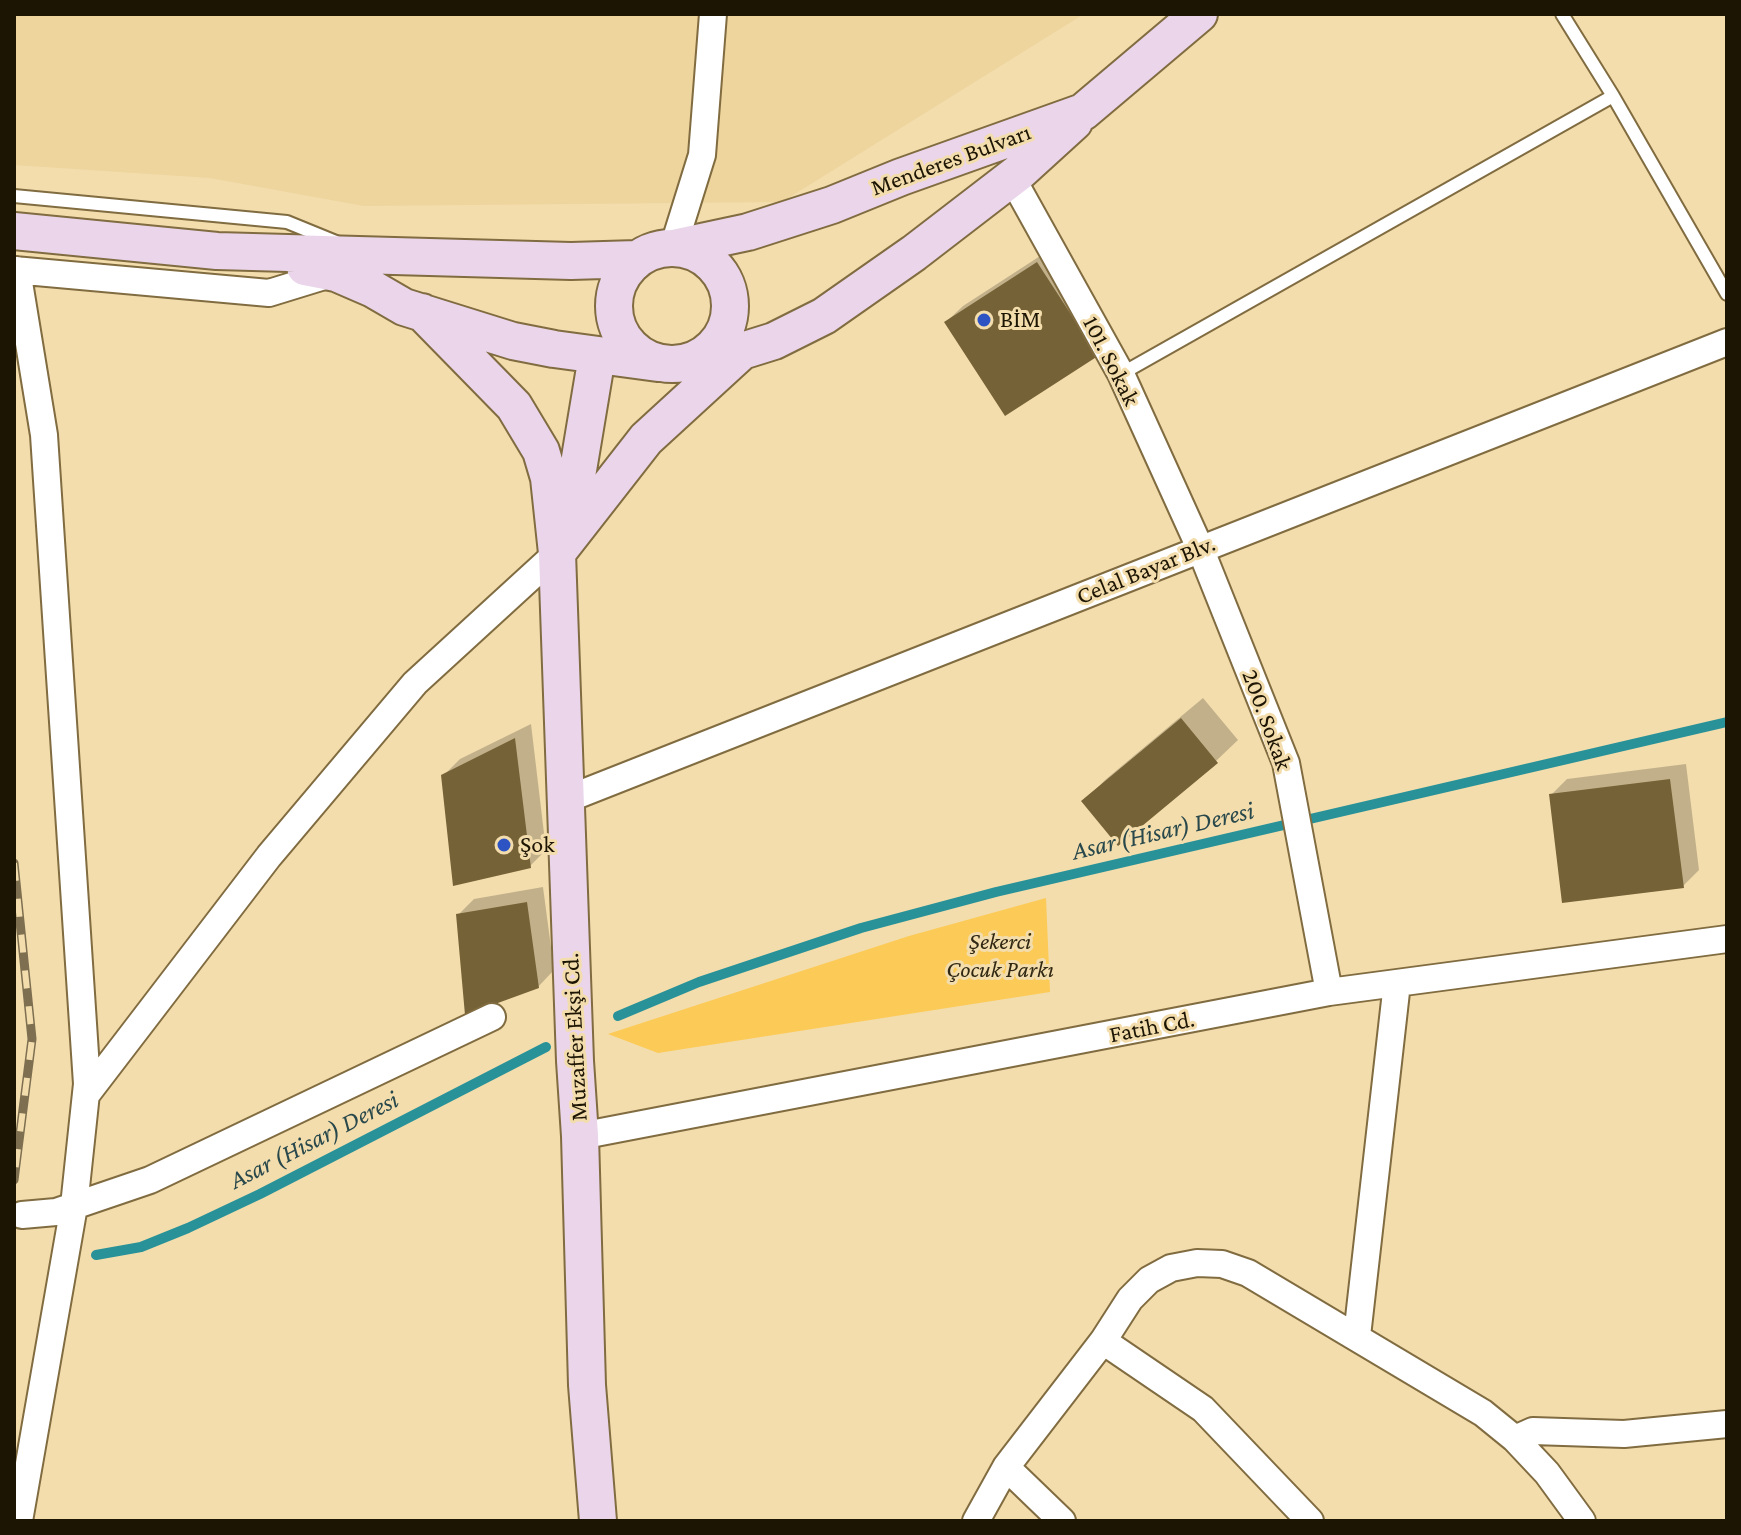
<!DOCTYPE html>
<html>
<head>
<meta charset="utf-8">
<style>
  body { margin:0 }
  #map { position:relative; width:1741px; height:1535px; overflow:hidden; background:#f3ddad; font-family:"Crimson Pro",serif }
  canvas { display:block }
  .frame { position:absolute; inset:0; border:16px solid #1d1504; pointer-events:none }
</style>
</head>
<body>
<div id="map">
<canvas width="1741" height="1535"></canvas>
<div class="frame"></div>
</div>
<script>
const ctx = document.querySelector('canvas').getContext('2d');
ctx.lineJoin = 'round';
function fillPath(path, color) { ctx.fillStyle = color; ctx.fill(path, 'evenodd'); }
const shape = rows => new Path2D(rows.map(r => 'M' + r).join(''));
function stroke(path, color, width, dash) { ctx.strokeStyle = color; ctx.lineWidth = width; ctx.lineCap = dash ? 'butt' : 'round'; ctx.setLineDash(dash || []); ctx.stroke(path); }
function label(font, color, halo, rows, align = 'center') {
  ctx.font = font + ' "Crimson Pro",serif'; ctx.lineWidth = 6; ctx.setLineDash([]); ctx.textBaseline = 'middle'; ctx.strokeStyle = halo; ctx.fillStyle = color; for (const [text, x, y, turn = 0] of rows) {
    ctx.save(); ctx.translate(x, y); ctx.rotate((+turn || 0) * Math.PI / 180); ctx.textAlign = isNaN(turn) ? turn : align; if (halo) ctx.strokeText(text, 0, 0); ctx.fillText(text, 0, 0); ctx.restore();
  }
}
const built = shape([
  [14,14,1084,14,782,202,364,206,210,178,14,165]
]);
const green = shape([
  [1046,898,1050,992,658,1053,608,1034,909,936]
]);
const shadow = shape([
  [1054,247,1097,354,946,322,963,306],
  [1203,698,1238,740,1216,761,1084,802,1105,780],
  [531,724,546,850,530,866,443,776,460,759],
  [1686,764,1699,870,1683,886,1551,795,1567,779],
  [543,887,554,970,538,987,458,915,474,899]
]);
const stream = shape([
  [618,1016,699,982,861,928,996,892,1727,722],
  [96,1255,141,1247,188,1228,260,1194,546,1047]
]);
const building = shape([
  [1037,262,1098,356,1005,416,944,322],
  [1181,718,1218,763,1118,846,1081,801],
  [515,738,531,868,453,886,441,775],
  [1670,779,1684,888,1562,903,1549,794],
  [527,902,539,988,465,1015,456,914]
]);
const lane = shape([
  [1562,14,1613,96,1727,294],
  [14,196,287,222,336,242],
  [1121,374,1613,96]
]);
const street = shape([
  [1012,178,1121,374,1200,548,1286,763,1329,992],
  [673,248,702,155,713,14],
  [14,270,269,293,334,273],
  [17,270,44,435,87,1084,74,1206,19,1521],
  [565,800,1727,342],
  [86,1095,269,856,415,683,557,553],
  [580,1136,1329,992,1727,939],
  [22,1215,56,1212,150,1180,492,1017],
  [1357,1336,1397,983],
  [1103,1341,1203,1409,1310,1521],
  [1515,1439,1533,1431,1624,1434,1727,1424],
  [1006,1467,1062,1521],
  [976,1521,1006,1467,1103,1341,1130,1299,1149,1280,1171,1268,1197,1263,1222,1264,1248,1273,1483,1413,1515,1439,1547,1473,1582,1521]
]);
const secondary = shape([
  [14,231,217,251,571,261,637,259],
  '614 306a58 58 0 1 1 116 0a58 58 0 1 1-116 0Z',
  [673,248,748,232,832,205,901,177,1083,112,1199,14],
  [305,267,336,273,373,289,404,307,513,341,554,349,658,363],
  [422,312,514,406,541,451,549,478,557,553,575,1061,580,1136,587,1385,598,1521],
  [697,359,742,351,774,341,824,316,914,253,1018,173,1074,122],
  [563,528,578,470,597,356],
  [557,553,646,439,742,351]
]);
const rail = shape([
  [14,863,32,1039,14,1180]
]);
const markers = [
  [984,320,8,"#2e54c4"],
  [504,845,8,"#2e54c4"]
];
const streetNames = [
  ["Menderes Bulvarı",951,160,-20],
  ["101. Sokak",1111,361,63],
  ["Celal Bayar Blv.",1146,570,-22],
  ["200. Sokak",1267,720,70],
  ["Fatih Cd.",1152,1027,-11],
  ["Muzaffer Ekşi Cd.",575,1037,-93]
];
const poiNames = [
  ["BİM",1000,320],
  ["Şok",520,845]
];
const parkNames = [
  ["Şekerci",1000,942],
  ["Çocuk Parkı",1000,970]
];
const waterNames = [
  ["Asar (Hisar) Deresi",1163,831,-13],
  ["Asar (Hisar) Deresi",314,1140,-27]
];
fillPath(built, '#eed49d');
fillPath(green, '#fcca56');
fillPath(shadow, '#0003');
stroke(stream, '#289298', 10);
fillPath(building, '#766237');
stroke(lane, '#806c40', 16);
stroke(street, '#806c40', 30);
stroke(secondary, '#806c40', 40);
stroke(lane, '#fff', 12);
stroke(street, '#fff', 26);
stroke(secondary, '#ead5eb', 36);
stroke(rail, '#7d6f50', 9);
stroke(rail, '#f3ddad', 6, [18]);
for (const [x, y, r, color] of markers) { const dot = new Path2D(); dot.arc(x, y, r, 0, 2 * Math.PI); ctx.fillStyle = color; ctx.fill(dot); stroke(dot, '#f3ddad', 3); }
label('24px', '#1d1504', '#f3ddad', streetNames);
label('24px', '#1d1504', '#f3ddad', poiNames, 'left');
label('italic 24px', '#312813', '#f3ddad', parkNames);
label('italic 26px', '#29484b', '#f3ddad', waterNames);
</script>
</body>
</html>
